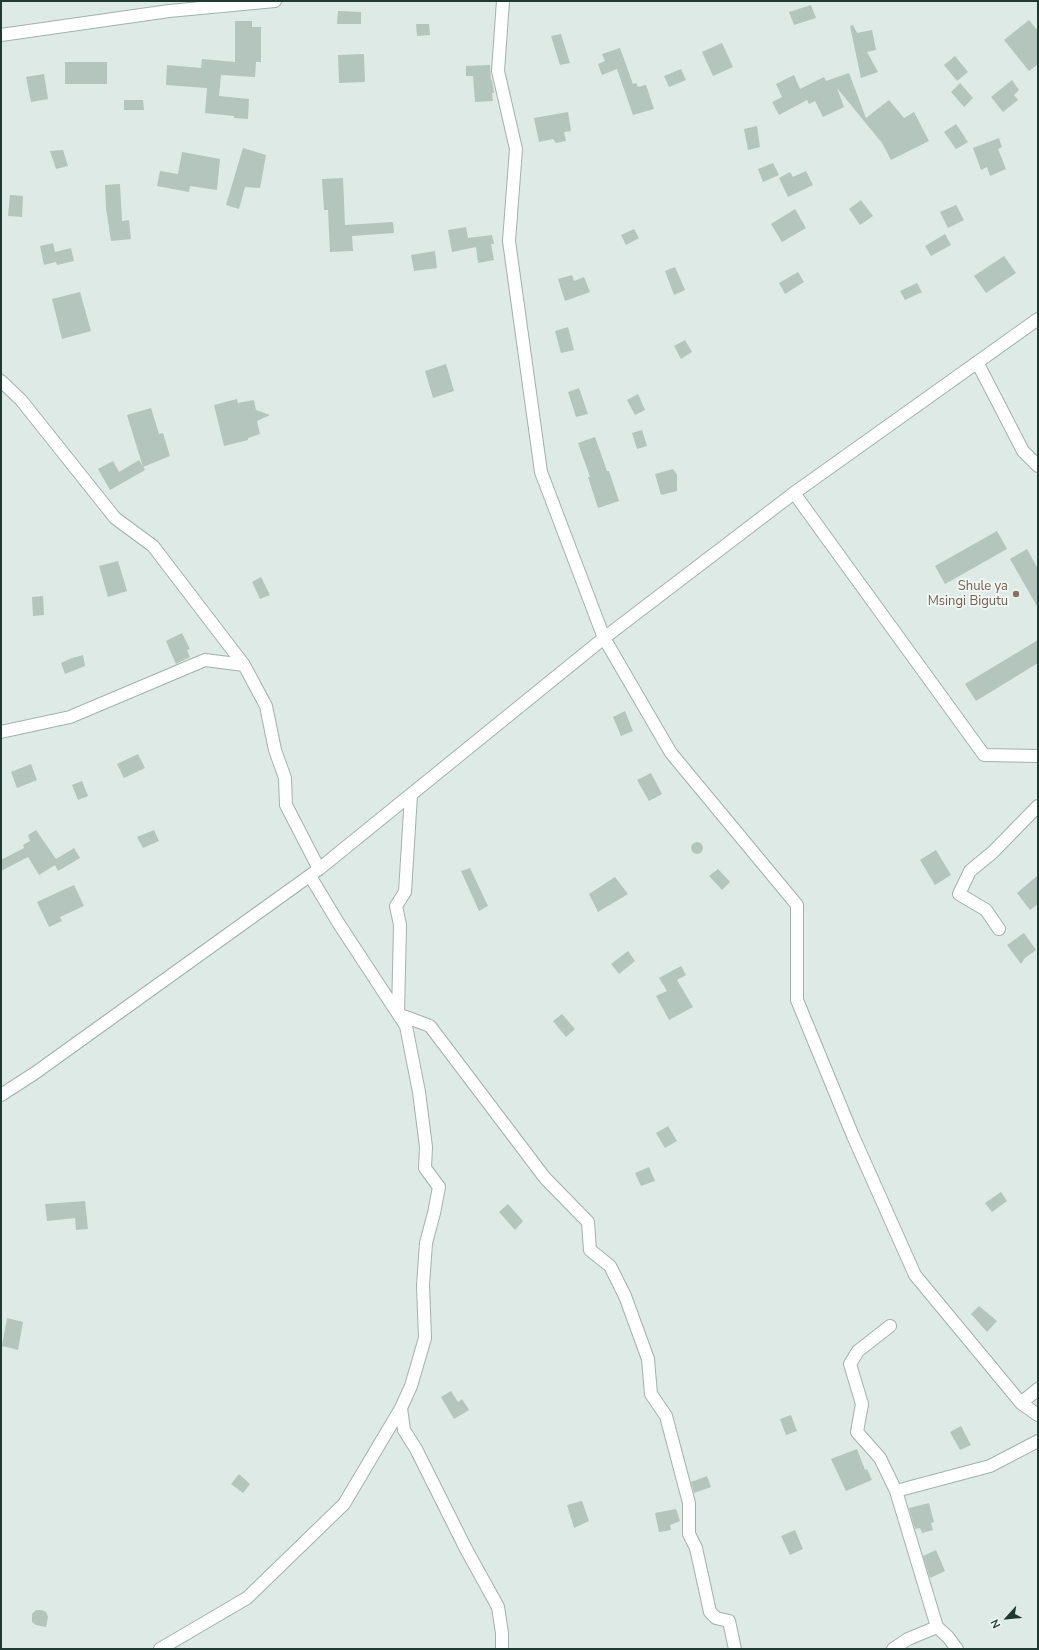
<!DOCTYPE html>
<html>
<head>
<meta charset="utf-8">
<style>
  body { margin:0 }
  #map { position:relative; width:1039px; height:1650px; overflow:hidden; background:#deeae5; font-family:"Nunito Sans",sans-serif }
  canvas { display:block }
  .frame { position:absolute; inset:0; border:2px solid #1f3a32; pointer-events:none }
  .north { position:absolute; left:987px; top:1598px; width:40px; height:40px; -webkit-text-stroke:3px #eef7f2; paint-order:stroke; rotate:243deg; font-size:11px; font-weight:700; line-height:16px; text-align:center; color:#1f3a32 }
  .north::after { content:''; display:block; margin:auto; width:14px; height:18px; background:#1f3a32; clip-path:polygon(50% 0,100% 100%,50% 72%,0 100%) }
</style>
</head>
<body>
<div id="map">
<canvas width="1039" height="1650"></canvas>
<div class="frame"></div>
<div class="north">N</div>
</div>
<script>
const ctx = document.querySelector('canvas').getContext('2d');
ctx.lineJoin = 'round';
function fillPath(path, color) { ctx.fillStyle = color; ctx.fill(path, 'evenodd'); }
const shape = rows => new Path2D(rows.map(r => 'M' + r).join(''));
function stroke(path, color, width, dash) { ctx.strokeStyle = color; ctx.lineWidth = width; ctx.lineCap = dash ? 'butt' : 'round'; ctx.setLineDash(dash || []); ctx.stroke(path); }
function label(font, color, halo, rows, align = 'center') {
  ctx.font = font + ' "Nunito Sans",sans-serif'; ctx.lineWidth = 4; ctx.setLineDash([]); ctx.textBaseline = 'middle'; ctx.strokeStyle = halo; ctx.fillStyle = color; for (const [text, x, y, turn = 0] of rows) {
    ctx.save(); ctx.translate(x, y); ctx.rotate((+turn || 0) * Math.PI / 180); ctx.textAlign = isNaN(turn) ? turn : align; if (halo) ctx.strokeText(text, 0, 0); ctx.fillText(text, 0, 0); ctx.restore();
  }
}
const building = shape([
  [811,5,816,18,794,25,789,12],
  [338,11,361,12,361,24,337,24],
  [1029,20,1038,31,1038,64,1029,71,1004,40],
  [235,21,252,21,252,27,261,27,261,62,256,62,255,77,221,75,219,96,249,99,248,119,234,118,234,116,205,113,207,88,166,85,167,65,201,68,202,59,235,62],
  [416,24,429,24,430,35,417,36],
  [853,25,857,33,872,30,876,50,867,52,878,72,861,78,850,26],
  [561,34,570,63,560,65,551,36],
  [722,43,733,67,713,76,702,52],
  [620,48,633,84,636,83,638,87,646,85,654,109,633,115,617,69,602,75,598,64,605,61,602,54],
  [364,54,365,82,339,83,338,55],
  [955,56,968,72,957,81,944,65],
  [65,62,107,62,107,84,65,84],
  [490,65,491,80,492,80,494,93,492,93,493,101,475,102,473,76,466,76,466,66],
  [681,69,686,80,669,87,664,76],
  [849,73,866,118,889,100,904,118,914,112,929,141,891,160,882,143,837,88,844,107,823,117,815,101,809,104,807,100,779,115,772,102,782,97,776,84,794,75,800,89,824,77,826,81],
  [44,74,48,99,31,102,26,77],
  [1012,80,1019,90,1014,95,1018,100,1003,112,991,97],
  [960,83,973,98,964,107,951,92],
  [124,100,143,100,144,110,124,110],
  [568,112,571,131,564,132,566,141,556,143,553,139,539,142,534,118],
  [956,124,968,142,956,149,944,132],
  [757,126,760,147,748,150,744,129],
  [999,138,1002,147,998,149,1006,169,990,176,987,167,981,170,973,148],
  [243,148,266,155,260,188,245,187,239,209,226,205],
  [63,150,68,166,56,169,50,151],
  [182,152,220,159,217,190,190,186,189,192,157,186,160,171,178,174],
  [773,163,779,175,763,182,758,169],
  [806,171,813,185,788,197,779,178,790,172,793,177],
  [343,178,345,225,393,222,394,233,352,236,353,251,330,252,328,210,324,210,322,179],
  [120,184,122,221,129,220,131,239,111,241,106,208,105,185],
  [10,195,23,196,22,217,8,216],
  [861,200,873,216,860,225,849,209],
  [956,205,964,220,948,228,940,212],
  [795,209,806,228,782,242,771,224],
  [466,227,468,238,492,235,494,244,491,244,494,260,478,263,476,247,452,252,448,230],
  [634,229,639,238,626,245,621,235],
  [945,234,951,245,931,256,925,246],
  [53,243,55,252,71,248,74,261,57,265,56,262,44,265,40,246],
  [435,251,437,268,414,271,411,255],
  [1004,256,1016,273,986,293,974,276],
  [675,267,685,290,674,295,665,271],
  [798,272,804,282,785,294,779,283],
  [572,275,574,281,584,277,590,292,565,301,558,279],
  [917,283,922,292,905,300,900,291],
  [80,292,91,331,62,339,52,299],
  [568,327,574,350,561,353,555,331],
  [685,340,692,352,681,359,674,346],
  [446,364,454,391,433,398,425,371],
  [579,388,588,414,576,417,568,392],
  [638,394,645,410,635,415,627,400],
  [237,399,238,403,254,400,256,410,270,415,257,421,260,434,248,438,248,440,224,446,214,405],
  [151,408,159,434,163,433,170,456,143,467,127,415],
  [642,430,647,446,637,449,632,433],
  [595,437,607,471,609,471,619,501,598,508,588,477,590,477,578,443],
  [139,460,145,470,110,490,98,469,113,461,119,472],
  [673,469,677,475,677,491,661,495,655,474],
  [997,531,1007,549,945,584,935,566],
  [1027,549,1038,569,1038,608,1010,559],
  [118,561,127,591,108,597,99,566],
  [261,577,270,595,260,599,252,582],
  [43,596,44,615,33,616,32,597],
  [182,633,190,649,187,650,190,657,176,664,166,641],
  [1038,640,1038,663,976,701,965,684],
  [83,655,85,666,65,674,61,663,72,658],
  [625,711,633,731,621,736,613,717],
  [138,754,145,768,124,778,117,764],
  [31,764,37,780,17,788,11,772],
  [651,773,662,794,649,801,637,780],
  [82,781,88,796,78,800,72,785],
  [36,830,56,859,74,848,80,858,58,871,55,865,39,875,28,857,1,871,1,860,24,848,23,845,30,841,28,835],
  [154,830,159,841,143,848,137,837],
  '691 848a6 6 0 1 1 12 0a6 6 0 1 1-12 0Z',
  [936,850,951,875,935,885,920,860],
  [470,868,488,906,479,911,461,871],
  [718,869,730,882,722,890,709,876],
  [1038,875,1038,904,1030,910,1017,893],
  [615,877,628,894,598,912,589,894],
  [74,885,84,906,60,917,62,921,49,927,37,902],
  [1024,933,1036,950,1025,958,1021,964,1007,945],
  [628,951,635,961,619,974,611,964],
  [681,966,686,975,677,980,693,1007,669,1020,656,996,667,991,659,978],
  [562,1014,575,1029,566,1037,553,1021],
  [668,1126,677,1141,665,1148,656,1133],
  [649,1167,655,1181,641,1186,635,1173],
  [1001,1192,1007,1201,992,1212,985,1203],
  [85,1201,88,1229,76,1230,75,1218,47,1221,45,1204],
  [508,1204,523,1221,515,1230,499,1212],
  [979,1306,997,1321,987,1332,971,1314],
  [7,1318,23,1322,18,1350,2,1346],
  [451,1391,458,1402,462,1399,469,1410,454,1419,441,1397],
  [791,1415,797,1431,786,1435,780,1419],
  [961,1426,971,1445,960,1450,950,1432],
  [857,1449,865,1470,867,1469,872,1480,846,1491,831,1459],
  [239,1474,250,1484,243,1493,231,1484],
  [707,1476,711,1487,694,1493,691,1482],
  [582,1501,589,1521,574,1528,567,1505],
  [929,1503,934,1522,931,1523,933,1530,922,1533,920,1528,915,1529,909,1508],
  [676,1509,680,1521,670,1525,671,1530,659,1532,655,1513],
  [795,1530,803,1549,790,1555,781,1536],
  [936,1550,945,1571,930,1578,923,1556],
  [36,1610,41,1610,46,1612,48,1617,46,1627,36,1625,32,1622,32,1614]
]);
const minor = shape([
  [503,1,498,71,516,149,509,241,541,472,604,638,671,753,797,905,797,1000,853,1136,915,1275,1021,1403,1038,1415],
  [1,35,169,11,275,1],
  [977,362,1023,451,1038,466],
  [1,381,21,400,115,518,153,546,244,665,266,706,275,750,285,778,286,805,319,869],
  [794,493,984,755,1038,756],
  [1,732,70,717,205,660,244,665],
  [411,795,405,892,396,906,400,925,398,1014,430,1026,545,1178,588,1222,590,1250,610,1266,625,1296,648,1359,651,1394,666,1416,689,1503,689,1534,696,1548,710,1612,716,1618,729,1621,735,1649],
  [310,876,339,924,406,1026,419,1092,426,1147,425,1168,439,1187,434,1213,426,1243,423,1285,425,1338,411,1386,401,1408,404,1430,416,1449,466,1549,498,1607,502,1633,502,1649],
  [999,929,986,910,959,894,970,871,993,852,1038,806],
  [1,1095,35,1073,319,869,604,638,794,493,1038,319],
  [890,1326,858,1351,850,1364,862,1404,857,1432,880,1458,896,1491],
  [1021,1403,1038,1389],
  [937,1627,948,1637,957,1649],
  [160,1649,247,1598,344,1504,401,1408],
  [893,1649,908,1639,937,1627,896,1491,990,1466,1038,1441]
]);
const markers = [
  [1016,594,4,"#8d6e63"]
];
const educationNames = [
  ["Shule ya",1008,587],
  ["Msingi Bigutu",1008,602]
];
fillPath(building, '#b3c5bd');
stroke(minor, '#a1b2ac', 14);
stroke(minor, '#fff', 12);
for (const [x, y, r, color] of markers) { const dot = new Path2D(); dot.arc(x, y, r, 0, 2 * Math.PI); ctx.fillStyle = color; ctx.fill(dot); stroke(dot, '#eef7f2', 1.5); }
label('13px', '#785e54', '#eef7f2', educationNames, 'right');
</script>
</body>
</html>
